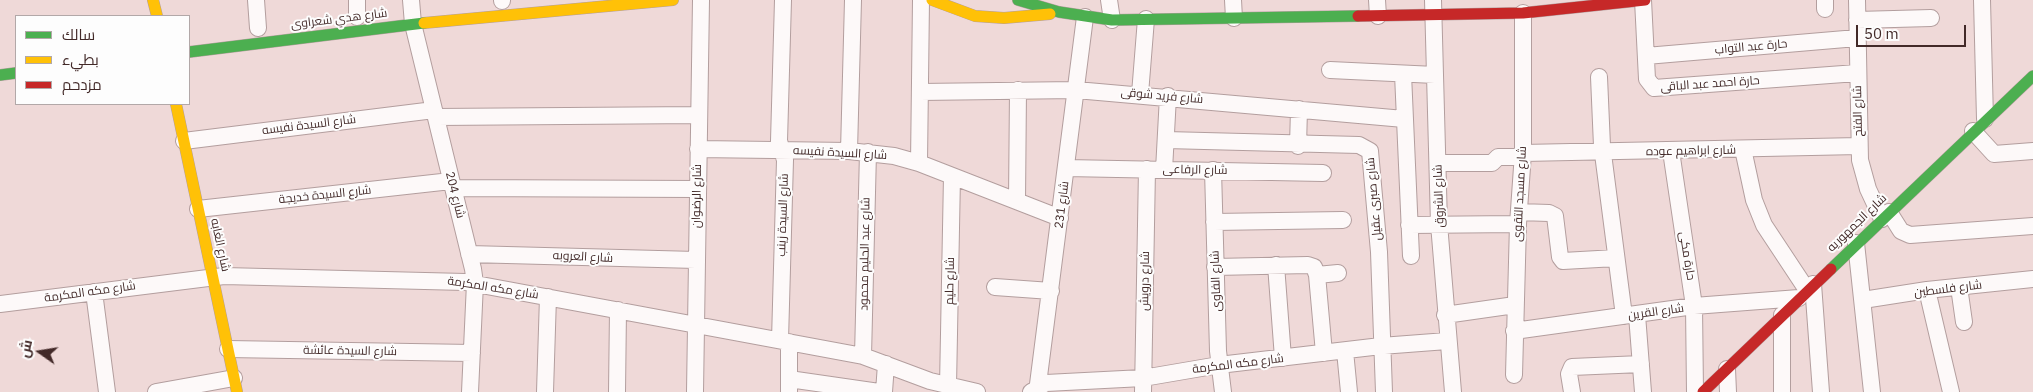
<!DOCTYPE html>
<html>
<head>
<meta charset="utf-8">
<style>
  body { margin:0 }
  #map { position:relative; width:2033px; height:392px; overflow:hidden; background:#efd9d8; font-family:"IBM Plex Sans",Cairo,sans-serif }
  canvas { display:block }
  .legend { position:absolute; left:15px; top:15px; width:175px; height:90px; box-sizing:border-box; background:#fdfdfd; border:1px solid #b2a8a8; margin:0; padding:6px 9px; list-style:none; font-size:15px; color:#422928 }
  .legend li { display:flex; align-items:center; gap:10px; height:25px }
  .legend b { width:25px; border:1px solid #b2a8a8 }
  .north { position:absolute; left:15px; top:327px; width:50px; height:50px; -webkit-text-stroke:4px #fdfdfd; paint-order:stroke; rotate:283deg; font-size:14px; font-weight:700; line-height:20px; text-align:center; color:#422928 }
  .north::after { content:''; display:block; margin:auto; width:18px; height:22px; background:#422928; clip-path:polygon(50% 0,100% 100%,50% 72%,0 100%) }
  .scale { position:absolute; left:1856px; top:25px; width:110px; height:22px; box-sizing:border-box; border:2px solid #422928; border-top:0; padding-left:6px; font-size:15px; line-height:18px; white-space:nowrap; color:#422928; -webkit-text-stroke:4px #fdfdfd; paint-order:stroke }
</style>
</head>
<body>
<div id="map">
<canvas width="2033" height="392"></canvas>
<ul class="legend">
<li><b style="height:6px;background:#4caf50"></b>سالك</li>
<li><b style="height:6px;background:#ffc107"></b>بطيء</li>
<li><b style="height:6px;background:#c62828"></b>مزدحم</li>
</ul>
<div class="north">ش</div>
<div class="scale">50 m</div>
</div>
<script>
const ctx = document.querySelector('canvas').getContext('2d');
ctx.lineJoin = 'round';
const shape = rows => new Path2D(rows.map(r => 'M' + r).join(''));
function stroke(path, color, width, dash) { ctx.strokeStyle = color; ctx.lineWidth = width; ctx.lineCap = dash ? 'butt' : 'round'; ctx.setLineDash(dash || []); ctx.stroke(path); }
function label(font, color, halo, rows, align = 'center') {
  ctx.font = font + ' "IBM Plex Sans",Cairo,sans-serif'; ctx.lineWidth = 4; ctx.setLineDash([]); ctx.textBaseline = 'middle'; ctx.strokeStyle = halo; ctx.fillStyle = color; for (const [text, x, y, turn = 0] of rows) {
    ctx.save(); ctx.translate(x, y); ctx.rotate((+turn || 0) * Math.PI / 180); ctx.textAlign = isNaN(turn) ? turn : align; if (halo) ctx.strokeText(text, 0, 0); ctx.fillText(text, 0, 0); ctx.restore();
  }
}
const street = shape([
  [256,0,258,28],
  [411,0,413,24,473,269,475,283,470,392],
  [1109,0,1112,20],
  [1233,0,1234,18],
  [1377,0,1378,16],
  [1433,0,1439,224,1453,392],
  [1643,0,1647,79,1654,88,1857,73],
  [1825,0,1825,9],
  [1857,0,1860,160,1868,189,1882,219],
  [1982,0,1985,119],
  [502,1,502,0],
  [357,17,357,0],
  [1857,20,1931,18],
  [1646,56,1857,38],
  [1330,70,1435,75],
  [1403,74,1411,256],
  [1599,77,1602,146,1624,316],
  [920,92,1076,90,1404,119],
  [1140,94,1146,19],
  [436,117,699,115],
  [1973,131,1994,154,2033,151],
  [1166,140,1359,145,1370,151,1379,252,1384,392],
  [184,141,434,110],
  [1298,146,1299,109],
  [698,149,849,151,894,156,919,163,1060,218],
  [1743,149,1754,200,1764,225,1807,290],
  [849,151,853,0],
  [1671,151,1694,306,1695,392],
  [1523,153,1859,146],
  [919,163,921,0],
  [1438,163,1492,163,1498,157,1522,157],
  [1066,168,1323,173],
  [1164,170,1168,96],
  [1213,170,1218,351,1223,392],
  [453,188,698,189],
  [1017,201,1018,90],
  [198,209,451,181],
  [1519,212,1549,213,1555,216,1560,257,1563,261,1616,258],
  [1889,212,1901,231,1910,235,2033,226],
  [1214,222,1343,220],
  [1409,225,1518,224],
  [1856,243,1872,392],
  [469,254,696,260],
  [1276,265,1283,358],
  [1215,267,1308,265,1314,267,1317,275,1324,353],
  [1317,275,1338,273],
  [1813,284,1821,392],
  [995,287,1051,291],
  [1959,287,1964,322],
  [1927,290,1951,392],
  [94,292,107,392],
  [1863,300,1927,290,2033,279],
  [0,304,224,276,465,282,863,356,930,381,977,392],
  [1445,315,1515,305],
  [1637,315,1643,392],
  [1514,331,1694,306,1799,298],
  [780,340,785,160,779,141,783,0],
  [228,349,472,353],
  [1345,351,1349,392],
  [863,356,868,152],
  [1727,369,1728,392],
  [1514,375,1518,224,1523,153,1523,13],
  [789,379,879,392],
  [948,386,952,176],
  [156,392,234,378],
  [545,392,548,297],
  [617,392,618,310],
  [695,392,701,0],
  [789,392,789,342],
  [884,392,886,364],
  [1031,392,1046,383,1143,378,1219,365,1381,346,1447,341],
  [1037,392,1085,17],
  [1143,392,1147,169],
  [1572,392,1569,374,1572,367,1641,364],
  [1782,392,1782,315]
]);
const fast = shape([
  [1018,0,1059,12,1112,20,1358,16],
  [189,52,424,23],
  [0,75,16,73],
  [1831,269,2033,76]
]);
const slow = shape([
  [153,0,157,16],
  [932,0,975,16,1004,18,1050,14],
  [424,23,673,0],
  [176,104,237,392]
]);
const jam = shape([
  [1358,16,1523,13,1645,0],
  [1703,392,1831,269]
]);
const streetNames = [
  ["شارع هدي شعراوى",339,19,-7],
  ["حارة عبد التواب",1751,47,-5],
  ["حارة احمد عبد الباقى",1710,84,-4],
  ["شارع فريد شوقى",1162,96,5],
  ["شارع الفتح",1858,111,-91],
  ["شارع السيدة نفيسه",309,125,-7],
  ["شارع ابراهيم عوده",1691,151,-1],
  ["شارع السيدة نفيسه",840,153,3],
  ["شارع الرفاعى",1195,170,1],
  ["شارع مسجد التقوى",1520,194,-87],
  ["شارع السيدة خديجة",325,195,-6],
  ["شارع 204",455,195,76],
  ["شارع الرضوان",697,196,-89],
  ["شارع الشروق",1439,196,-92],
  ["شارع صبرى عقيل",1374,199,-95],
  ["شارع 231",1062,205,-83],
  ["شارع السيدة زينب",783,215,-88],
  ["شارع الجمهوريه",1857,223,-44],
  ["شارع الغابه",220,245,78],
  ["شارع عبد الحليم محمود",865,254,-89],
  ["حارة مكى",1687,256,81],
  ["شارع العروبه",583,257,3],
  ["شارع حليم",950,281,-89],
  ["شارع درويش",1145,281,-89],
  ["شارع الفاوى",1216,281,-92],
  ["شارع مكه المكرمة",493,288,9],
  ["شارع فلسطين",1948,289,-7],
  ["شارع مكه المكرمة",90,292,-8],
  ["شارع القرين",1656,312,-8],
  ["شارع السيدة عائشة",350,351,1],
  ["شارع مكه المكرمة",1238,364,-7]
];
stroke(street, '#b39e9e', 18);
stroke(fast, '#b39e9e', 12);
stroke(slow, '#b39e9e', 12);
stroke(jam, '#b39e9e', 12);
stroke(street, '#fdf9f9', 16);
stroke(fast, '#4caf50', 11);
stroke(slow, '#ffc107', 11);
stroke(jam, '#c62828', 11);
label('12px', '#422928', '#fdfdfd', streetNames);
</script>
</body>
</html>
